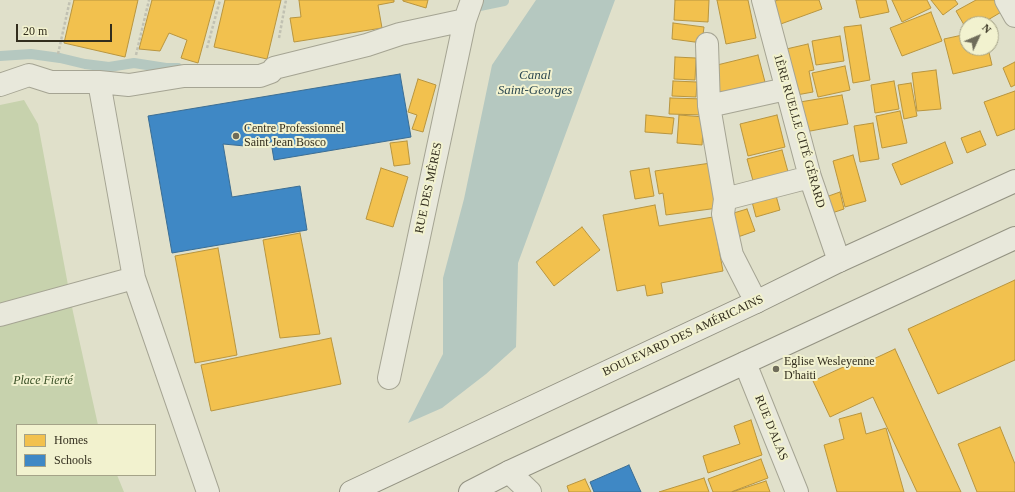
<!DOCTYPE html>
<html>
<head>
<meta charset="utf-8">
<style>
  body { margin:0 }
  #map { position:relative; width:1015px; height:492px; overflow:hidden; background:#e0e0ca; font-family:Georgia,serif }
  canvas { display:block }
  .legend { position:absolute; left:16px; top:424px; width:140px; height:52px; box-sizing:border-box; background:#f2f2cf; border:1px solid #a5a388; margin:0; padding:5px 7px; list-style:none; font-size:12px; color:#322d1d }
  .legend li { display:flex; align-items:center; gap:8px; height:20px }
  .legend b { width:20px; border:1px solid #a5a388 }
  .north { position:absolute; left:959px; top:16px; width:40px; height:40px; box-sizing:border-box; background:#f2f2cf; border:1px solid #a5a388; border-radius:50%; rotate:46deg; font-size:11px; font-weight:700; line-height:16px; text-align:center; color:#322d1d }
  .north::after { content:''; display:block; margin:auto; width:14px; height:18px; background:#6f6c5a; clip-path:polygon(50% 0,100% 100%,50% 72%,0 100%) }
  .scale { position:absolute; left:16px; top:24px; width:96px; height:18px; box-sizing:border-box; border:2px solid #322d1d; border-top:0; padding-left:5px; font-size:12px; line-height:14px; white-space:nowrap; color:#322d1d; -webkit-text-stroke:3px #f2f2cf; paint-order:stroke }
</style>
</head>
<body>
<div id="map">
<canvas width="1015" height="492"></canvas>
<ul class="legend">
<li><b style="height:11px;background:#f2c14e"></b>Homes</li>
<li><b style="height:11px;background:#3f88c5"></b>Schools</li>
</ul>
<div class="north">N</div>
<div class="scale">20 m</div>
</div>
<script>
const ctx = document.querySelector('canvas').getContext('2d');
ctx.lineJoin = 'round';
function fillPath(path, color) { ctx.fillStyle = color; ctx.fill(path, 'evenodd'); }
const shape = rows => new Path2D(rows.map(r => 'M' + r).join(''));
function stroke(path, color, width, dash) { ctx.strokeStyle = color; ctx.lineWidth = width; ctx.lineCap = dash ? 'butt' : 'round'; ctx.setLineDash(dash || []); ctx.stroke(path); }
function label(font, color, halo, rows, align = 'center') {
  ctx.font = font + ' Georgia,serif'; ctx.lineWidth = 4; ctx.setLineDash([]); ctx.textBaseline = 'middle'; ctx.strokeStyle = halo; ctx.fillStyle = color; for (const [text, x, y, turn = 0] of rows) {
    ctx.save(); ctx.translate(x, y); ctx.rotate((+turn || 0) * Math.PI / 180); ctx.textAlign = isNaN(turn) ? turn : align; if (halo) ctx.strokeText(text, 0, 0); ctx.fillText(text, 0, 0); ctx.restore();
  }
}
const green = shape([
  [24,100,38,124,73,312,98,425,17,425,17,475,117,475,124,492,0,492,0,105]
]);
const water = shape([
  [536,0,615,0,518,263,516,347,486,374,442,408,408,423,443,354,443,278,464,199,492,65]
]);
const homes = shape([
  [74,0,138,0,125,57,64,43,74,0],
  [152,0,215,0,198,63,181,58,187,40,169,33,160,51,139,49,152,0],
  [225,0,281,0,267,59,214,47,225,0],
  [299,0,394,0,394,2,378,5,382,28,294,42,290,18,301,17,299,0],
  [403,0,428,0,426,8,403,1,403,0],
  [675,0,709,0,708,22,674,20,675,0],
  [717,0,748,0,756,38,726,44,717,0],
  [778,0,819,0,822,9,778,25,770,3,778,0],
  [856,0,886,0,889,12,860,18,856,0],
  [892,0,927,0,931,8,902,22,892,0],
  [931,0,955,0,958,4,943,15,931,0],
  [976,0,997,0,1003,11,981,24,967,24,967,30,956,11,976,0],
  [931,12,942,41,902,56,890,28,931,12],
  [673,23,704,27,702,43,672,39,673,23],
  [861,25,870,80,853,83,844,27,861,25],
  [967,34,967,48,988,48,992,65,953,74,944,39,967,34],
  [840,36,844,61,816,65,812,41,840,36],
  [808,44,814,70,809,71,813,92,791,96,782,50,808,44],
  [758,55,765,82,720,94,713,66,758,55],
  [675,57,696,58,695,80,674,79,675,57],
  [1015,62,1015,85,1011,87,1003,68,1015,62],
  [845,66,850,90,818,97,812,73,845,66],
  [936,70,941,109,917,111,912,73,936,70],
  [418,79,436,85,423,132,412,129,417,115,408,112,418,79],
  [673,81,697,82,696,97,672,96,673,81],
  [894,81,899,109,875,113,871,85,894,81],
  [911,83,917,116,904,119,898,85,911,83],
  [1015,91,1015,129,997,136,984,102,1015,91],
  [842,95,848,124,805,132,800,102,842,95],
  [670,98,705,99,704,115,669,114,670,98],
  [900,111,907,143,882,148,876,116,900,111],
  [646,115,674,118,672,134,645,132,646,115],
  [679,115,704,117,702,145,677,143,679,115],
  [777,115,785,147,748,156,740,124,777,115],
  [873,123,879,159,860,162,854,126,873,123],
  [980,131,986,145,967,153,961,138,980,131],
  [407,141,410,164,394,166,390,143,407,141],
  [945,142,953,163,901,185,892,164,945,142],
  [782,150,790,179,755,188,747,159,782,150],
  [853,155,866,201,845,207,833,161,853,155],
  [711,163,718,208,666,215,663,193,659,194,655,171,711,163],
  [381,168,408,177,393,227,366,219,381,168],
  [649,168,654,196,635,199,630,171,649,168],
  [775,192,780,210,756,217,751,198,775,192],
  [840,192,844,209,829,214,823,198,840,192],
  [655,205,659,226,713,217,723,271,661,283,663,293,647,296,645,285,617,291,603,215,655,205],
  [747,209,755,231,735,238,727,215,747,209],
  [582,227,600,250,554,286,536,262,582,227],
  [300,233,320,334,280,338,263,240,300,233],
  [218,248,237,355,195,363,175,256,218,248],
  [1015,280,1015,360,938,394,908,329,1015,280],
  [331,338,341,384,211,411,201,365,331,338],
  [895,349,922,408,961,492,917,492,873,397,830,417,813,381,865,357,867,362,895,349],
  [861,413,866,434,886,428,904,492,837,492,824,445,844,439,839,419,861,413],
  [751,420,762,455,708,473,703,456,740,444,734,426,751,420],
  [1000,427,1015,464,1015,492,977,492,958,444,1000,427],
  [761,459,768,478,731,492,713,492,708,479,761,459],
  [704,478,709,492,659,492,704,478],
  [585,479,591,492,569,492,567,486,585,479],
  [766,481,770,492,732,492,766,481]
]);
const schools = shape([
  [400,74,411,137,274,160,271,142,245,146,223,144,232,197,300,186,307,230,172,253,148,116,400,74],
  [629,465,641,492,594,492,590,482,629,465]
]);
const stream = shape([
  [470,8,504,1],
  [0,56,31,54,60,58,85,64,109,67,134,63,166,68,178,68]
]);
const path = shape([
  [279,38,286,0],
  [207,48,220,0],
  [58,54,70,0],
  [136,55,149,0]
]);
const street = shape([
  [763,0,810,177,839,261],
  [1006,0,1015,16],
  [707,44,709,106,786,89],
  [99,82,134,278,208,492],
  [0,85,29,75,51,82,99,82,129,85,184,76,260,76,271,72,274,68,367,45,400,34,465,20],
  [709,106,725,199],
  [756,302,732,255,723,214,725,199,810,177],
  [0,315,134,278],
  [745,363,797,492],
  [389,378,465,20,472,0],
  [509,472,530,492]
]);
const secondary = shape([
  [351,492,756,302,839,261,1015,181],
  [470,492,509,472,1015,238]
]);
const markers = [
  [236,136,4,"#6f6c5a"],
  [776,369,4,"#6f6c5a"]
];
const poiNames = [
  ["Centre Professionnel",244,129],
  ["Saint Jean Bosco",244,143],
  ["Eglise Wesleyenne",784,362],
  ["D'haiti",784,376]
];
const streetNames = [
  ["1ÈRE RUELLE CITÉ GÉRARD",799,131,74],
  ["RUE DES MÈRES",429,188,-78],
  ["BOULEVARD DES AMÉRICAINS",683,336,-25],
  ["RUE D'ALAS",771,428,68]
];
const parkNames = [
  ["Place Fierté",43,381]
];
const waterNames = [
  ["Canal",535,76],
  ["Saint-Georges",535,91]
];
fillPath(green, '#c7d2ad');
fillPath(water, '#b5c8c0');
fillPath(homes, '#f2c14e');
stroke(homes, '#b8953f', 1);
fillPath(schools, '#3f88c5');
stroke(schools, '#3b6d93', 1);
stroke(stream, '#b5c8c0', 10);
stroke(street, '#a5a493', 24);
stroke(secondary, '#949383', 24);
stroke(path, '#c1c1b2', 2.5, [3, 2]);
stroke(street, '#e8e8db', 22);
stroke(secondary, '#e8e8db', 22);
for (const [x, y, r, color] of markers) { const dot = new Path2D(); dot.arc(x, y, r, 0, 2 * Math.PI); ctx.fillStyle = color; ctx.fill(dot); stroke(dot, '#f2f2cf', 1.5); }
label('12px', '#322d1d', '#f2f2cf', poiNames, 'left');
label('12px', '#322d1d', '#f2f2cf', streetNames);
label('italic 12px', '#374d24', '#f2f2cf', parkNames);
label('italic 13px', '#2d4951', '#f2f2cf', waterNames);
</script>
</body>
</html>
